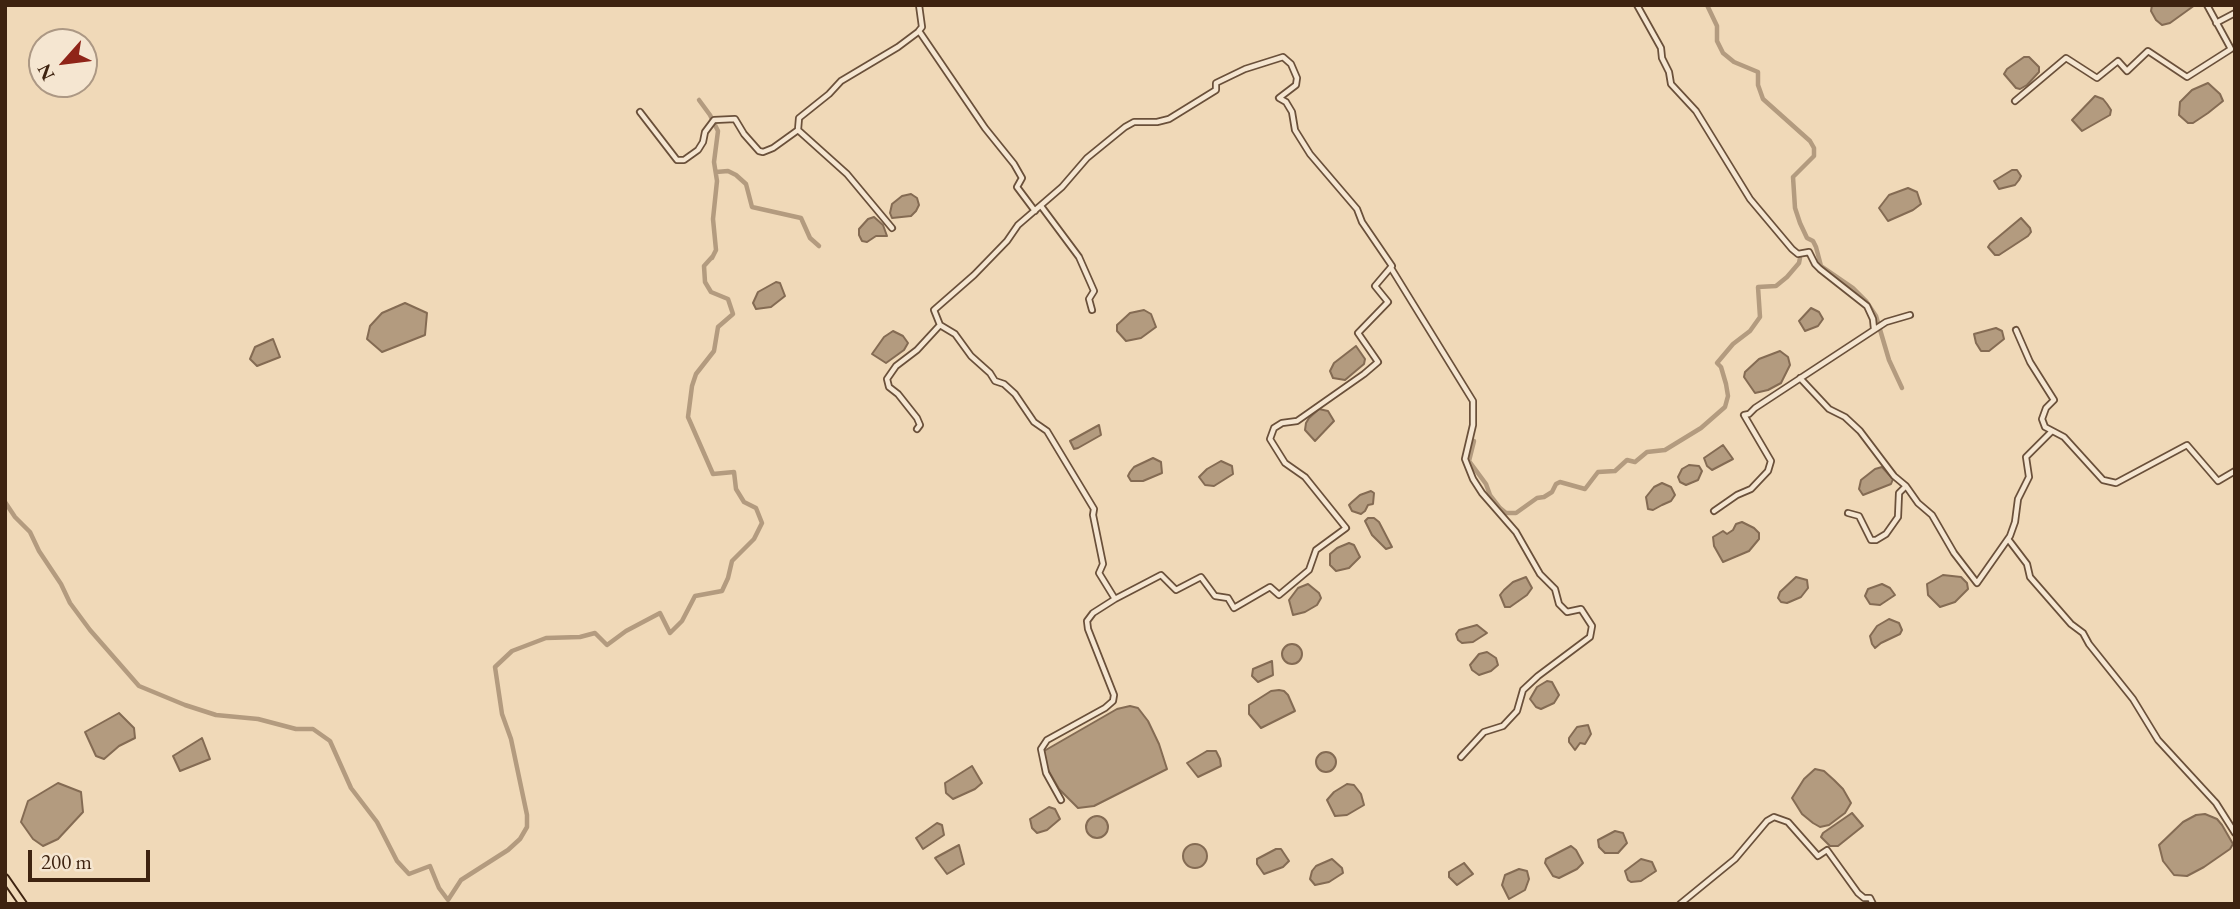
<!DOCTYPE html>
<html>
<head>
<meta charset="utf-8">
<style>
  body { margin:0 }
  #map { position:relative; width:2240px; height:909px; overflow:hidden; background:#f0d9b8; font-family:"EB Garamond",serif }
  canvas { display:block }
  .frame { position:absolute; inset:0; border:7px solid #3e2310; pointer-events:none }
  .north { position:absolute; left:28px; top:28px; width:70px; height:70px; box-sizing:border-box; background:#f5e6d1; border:2px solid #ac9884; border-radius:50%; rotate:242deg; font-size:19px; font-weight:700; line-height:28px; text-align:center; color:#3e2310 }
  .north::after { content:''; display:block; margin:auto; width:24px; height:32px; background:#8f2418; clip-path:polygon(50% 0,100% 100%,50% 72%,0 100%) }
  .scale { position:absolute; left:28px; top:850px; width:122px; height:32px; box-sizing:border-box; border:4px solid #3e2310; border-top:0; padding-left:9px; font-size:21px; line-height:24px; white-space:nowrap; color:#3e2310; -webkit-text-stroke:5px #f5e6d1; paint-order:stroke }
</style>
</head>
<body>
<div id="map">
<canvas width="2240" height="909"></canvas>
<div class="frame"></div>
<div class="north">N</div>
<div class="scale">200 m</div>
</div>
<script>
const ctx = document.querySelector('canvas').getContext('2d');
ctx.lineJoin = 'round';
function fillPath(path, color) { ctx.fillStyle = color; ctx.fill(path, 'evenodd'); }
const shape = rows => new Path2D(rows.map(r => 'M' + r).join(''));
function stroke(path, color, width, dash) { ctx.strokeStyle = color; ctx.lineWidth = width; ctx.lineCap = dash ? 'butt' : 'round'; ctx.setLineDash(dash || []); ctx.stroke(path); }
const water = shape([
  [2152,5,2195,5,2170,23,2162,25,2156,20,2151,11,2152,5],
  [2024,57,2029,57,2039,67,2039,72,2027,85,2020,89,2016,88,2004,74,2007,69,2024,57],
  [2208,83,2220,94,2223,101,2208,113,2193,123,2188,123,2179,115,2180,102,2192,90,2208,83],
  [2095,96,2103,99,2107,104,2111,110,2110,115,2082,131,2072,120,2095,96],
  [2012,170,2017,170,2021,176,2019,180,2015,185,1999,189,1994,181,2012,170],
  [1908,188,1917,192,1921,204,1913,210,1888,221,1879,208,1889,195,1908,188],
  [911,194,917,198,919,205,916,211,911,216,892,218,890,213,892,204,902,196,911,194],
  [874,217,883,225,887,236,876,236,867,242,862,241,859,235,859,229,868,219,874,217],
  [2021,218,2030,228,2031,232,2028,236,1999,255,1995,255,1988,247,1990,244,2021,218],
  [776,282,780,283,785,296,771,307,756,309,753,303,758,292,776,282],
  [405,303,427,313,425,335,382,352,367,339,370,326,382,313,405,303],
  [1811,308,1819,312,1823,319,1818,326,1805,331,1799,321,1811,308],
  [1144,310,1151,314,1156,327,1141,338,1126,341,1117,331,1117,325,1130,313,1144,310],
  [1996,328,2002,331,2004,339,1989,351,1981,351,1976,343,1974,334,1996,328],
  [893,331,903,336,908,343,904,350,886,363,872,354,884,337,893,331],
  [273,339,280,357,257,366,250,359,255,347,273,339],
  [1356,346,1365,359,1364,364,1345,380,1333,378,1330,371,1334,363,1356,346],
  [1780,351,1788,357,1790,365,1781,383,1768,390,1755,393,1744,377,1745,372,1759,359,1780,351],
  [1319,409,1328,411,1334,421,1315,441,1305,430,1306,423,1309,418,1319,409],
  [1099,425,1101,435,1078,448,1074,449,1070,441,1099,425],
  [1723,445,1733,459,1712,470,1707,466,1704,458,1723,445],
  [1153,458,1161,462,1162,473,1143,481,1131,481,1128,476,1130,472,1134,467,1153,458],
  [1221,461,1232,466,1233,474,1214,486,1205,485,1199,477,1207,469,1221,461],
  [1689,465,1699,466,1702,471,1698,480,1686,485,1680,482,1678,477,1682,469,1689,465],
  [1882,467,1893,479,1891,484,1863,495,1859,489,1861,480,1875,469,1882,467],
  [1662,483,1671,487,1675,495,1671,501,1662,505,1653,510,1648,509,1646,497,1654,487,1662,483],
  [1371,491,1374,493,1373,504,1368,505,1365,511,1361,514,1352,511,1349,505,1352,502,1360,495,1371,491],
  [1368,518,1374,518,1379,522,1392,547,1386,549,1372,535,1365,521,1368,518],
  [1742,522,1754,528,1759,533,1759,539,1749,551,1723,562,1714,546,1713,537,1723,531,1727,534,1733,530,1736,524,1742,522],
  [1349,543,1354,545,1360,557,1349,568,1336,571,1330,565,1330,554,1337,548,1349,543],
  [1943,575,1961,577,1967,583,1968,589,1955,602,1940,607,1928,595,1927,584,1943,575],
  [1526,577,1532,588,1527,595,1510,607,1505,607,1500,595,1504,590,1513,582,1526,577],
  [1796,577,1807,580,1808,588,1801,597,1787,603,1781,602,1778,598,1780,592,1796,577],
  [1308,584,1319,593,1321,598,1317,605,1305,612,1293,615,1289,600,1298,588,1308,584],
  [1882,584,1890,588,1895,595,1880,605,1870,604,1865,596,1868,589,1882,584],
  [1889,619,1899,623,1902,630,1900,634,1881,643,1875,648,1872,644,1870,636,1877,626,1889,619],
  [1477,625,1487,633,1473,642,1462,643,1458,640,1456,634,1459,630,1477,625],
  '1282 654a10 10 0 1 1 20 0a10 10 0 1 1-20 0Z',
  [1487,652,1496,658,1498,665,1491,671,1479,675,1472,670,1470,665,1479,654,1487,652],
  [1272,661,1273,675,1258,682,1252,676,1253,669,1272,661],
  [1547,681,1552,682,1559,695,1554,703,1541,709,1536,707,1530,699,1537,687,1547,681],
  [1279,690,1284,691,1288,695,1295,711,1261,728,1249,714,1249,705,1271,691,1279,690],
  [1130,706,1138,708,1148,721,1159,744,1167,769,1094,806,1078,808,1059,789,1047,768,1044,751,1117,709,1130,706],
  [119,713,134,728,135,738,119,746,104,759,96,756,85,732,119,713],
  [1588,725,1591,734,1585,744,1580,743,1575,750,1569,742,1569,738,1577,727,1588,725],
  [202,738,210,759,180,771,173,756,202,738],
  [1207,751,1216,751,1220,759,1221,766,1198,777,1187,763,1207,751],
  '1316 762a10 10 0 1 1 20 0a10 10 0 1 1-20 0Z',
  [972,766,982,783,975,789,953,799,946,793,945,783,972,766],
  [1815,769,1824,771,1834,780,1843,789,1851,803,1845,813,1829,825,1820,827,1813,823,1802,814,1792,798,1804,779,1815,769],
  [58,783,81,792,83,812,58,839,43,846,33,839,21,822,28,801,58,783],
  [1347,784,1354,785,1361,794,1364,805,1347,815,1335,816,1327,800,1334,792,1347,784],
  [1049,807,1055,809,1060,819,1047,830,1037,833,1032,828,1030,819,1049,807],
  [1852,813,1863,826,1838,846,1830,846,1821,837,1823,833,1852,813],
  [2205,814,2217,819,2222,825,2233,844,2230,849,2204,867,2187,876,2174,875,2163,861,2159,845,2183,822,2196,815,2205,814],
  '1086 827a11 11 0 1 1 22 0a11 11 0 1 1-22 0Z',
  [937,823,942,825,944,835,923,849,916,838,937,823],
  [1615,831,1623,833,1627,843,1618,853,1605,853,1599,847,1598,840,1615,831],
  '1183 856a12 12 0 1 1 24 0a12 12 0 1 1-24 0Z',
  [959,845,964,864,947,874,935,858,959,845],
  [1571,846,1576,850,1583,863,1577,869,1559,878,1553,876,1545,863,1546,859,1571,846],
  [1276,849,1281,849,1289,861,1283,867,1264,874,1257,864,1257,859,1276,849],
  [1332,859,1342,868,1343,873,1329,882,1315,885,1310,879,1312,871,1316,866,1332,859],
  [1641,859,1652,862,1656,871,1641,881,1631,882,1628,880,1625,871,1641,859],
  [1464,863,1473,874,1457,885,1449,877,1449,872,1464,863],
  [1519,869,1527,871,1529,879,1525,890,1509,899,1502,885,1505,875,1519,869]
]);
const canal = shape([
  [1707,5,1717,26,1717,41,1723,53,1734,62,1758,72,1758,85,1763,99,1810,141,1814,148,1814,156,1793,177,1795,208,1800,223,1807,238,1813,241,1816,247,1821,266,1853,288,1866,301,1876,316,1889,360,1902,388],
  [699,100,710,115,718,131,714,162,717,181,713,219,716,250,712,258],
  [716,172,728,171,736,175,746,184,752,207,801,218,810,238,819,246],
  [1474,441,1469,461,1486,484,1490,495,1500,508,1506,513,1516,513,1537,498,1544,497,1552,492,1556,484,1560,482,1585,489,1598,472,1615,471,1627,460,1635,462,1647,452,1665,450,1701,428,1725,407,1728,396,1726,384,1721,367,1717,363,1733,344,1750,331,1760,317,1758,287,1776,286,1787,277,1799,263,1800,258],
  [5,502,15,517,30,532,39,551,61,584,70,603,90,630,139,686,185,705,216,715,258,719,296,729,313,729,330,741,351,788,377,822,397,861,409,874,430,866,439,888,448,900,461,880,508,850,520,839,527,827,527,815,511,739,502,714,495,667,512,651,546,638,580,637,595,633,607,645,626,631,660,613,670,633,682,621,695,596,722,591,728,578,732,561,754,539,762,523,756,508,744,502,736,489,734,472,713,474,688,417,692,386,696,374,714,351,718,327,733,314,728,299,711,292,705,282,704,266,713,256]
]);
const minor = shape([
  [1637,5,1661,48,1662,58,1669,72,1671,84,1696,111,1750,199,1792,249,1798,254,1809,252,1815,264,1820,269,1867,306,1873,319,1874,329],
  [2216,23,2235,13],
  [919,31,985,128,1014,164,1022,178,1017,187,1035,211],
  [2015,101,2066,58,2097,78,2118,61,2127,71,2148,51,2187,77,2231,49,2207,5],
  [640,112,677,160,684,160,698,150,703,142,705,132,714,120,735,119,744,134,759,151,763,152,773,148,798,130,847,174,892,228],
  [798,130,799,118,829,94,841,81,898,47,918,32,922,27,919,5],
  [1041,206,1079,257,1094,291,1089,299,1092,310],
  [1391,268,1473,401,1473,425,1465,459,1473,479,1482,493,1516,532,1540,574,1555,589,1559,604,1567,612,1581,609,1592,626,1590,637,1538,676,1523,690,1517,711,1503,726,1484,732,1461,757],
  [940,325,934,310,974,275,1007,241,1018,225,1062,187,1087,158,1125,127,1134,122,1157,122,1169,119,1216,90,1216,83,1245,69,1283,57,1291,64,1297,78,1296,85,1279,98,1286,102,1292,112,1295,130,1310,154,1357,209,1362,222,1392,266,1375,286,1388,302,1358,333,1378,362,1364,374,1297,421,1282,423,1274,428,1270,439,1285,463,1305,477,1346,528,1316,550,1309,570,1279,595,1270,587,1234,608,1228,598,1215,596,1201,577,1176,590,1161,575,1115,599],
  [2016,330,2030,362,2054,400,2046,408,2042,419,2045,427,2064,437,2103,480,2116,483,2187,445,2218,481,2235,471],
  [1800,378,1829,409,1845,417,1860,431,1894,476,1906,486,1899,493,1898,517,1886,534,1876,540,1871,540,1859,516,1848,513],
  [917,429,920,425,917,418,898,394,889,387,887,379,896,366,917,350,940,325,955,334,971,356,990,373,995,381,1004,384,1015,394,1034,422,1047,431,1094,509,1093,515,1103,564,1099,573,1115,599,1093,613,1087,621,1088,629,1114,695,1113,701,1105,708,1047,740,1041,749,1046,773,1061,800],
  [1906,486,1918,503,1932,515,1954,553,1977,583,2010,536,2015,522,2018,499,2029,477,2026,457,2052,431],
  [1714,511,1737,495,1751,489,1768,471,1771,461,1744,415,1749,414,1755,408,1886,322,1910,315],
  [2008,539,2027,564,2030,577,2071,624,2083,633,2089,644,2133,699,2158,740,2216,803,2235,833],
  [1680,904,1735,859,1767,821,1774,817,1788,822,1818,856,1827,850,1858,893,1864,898,1870,898,1873,904]
]);
const primary = shape([
  [5,878,23,904]
]);
fillPath(water, '#b39b7f');
stroke(water, '#846b53', 2);
stroke(canal, '#b39b7f', 4.5);
stroke(minor, '#6a503a', 8);
stroke(primary, '#3e2310', 10);
stroke(minor, '#f5e6d1', 4.5);
stroke(primary, '#f0d9b8', 6);
</script>
</body>
</html>
